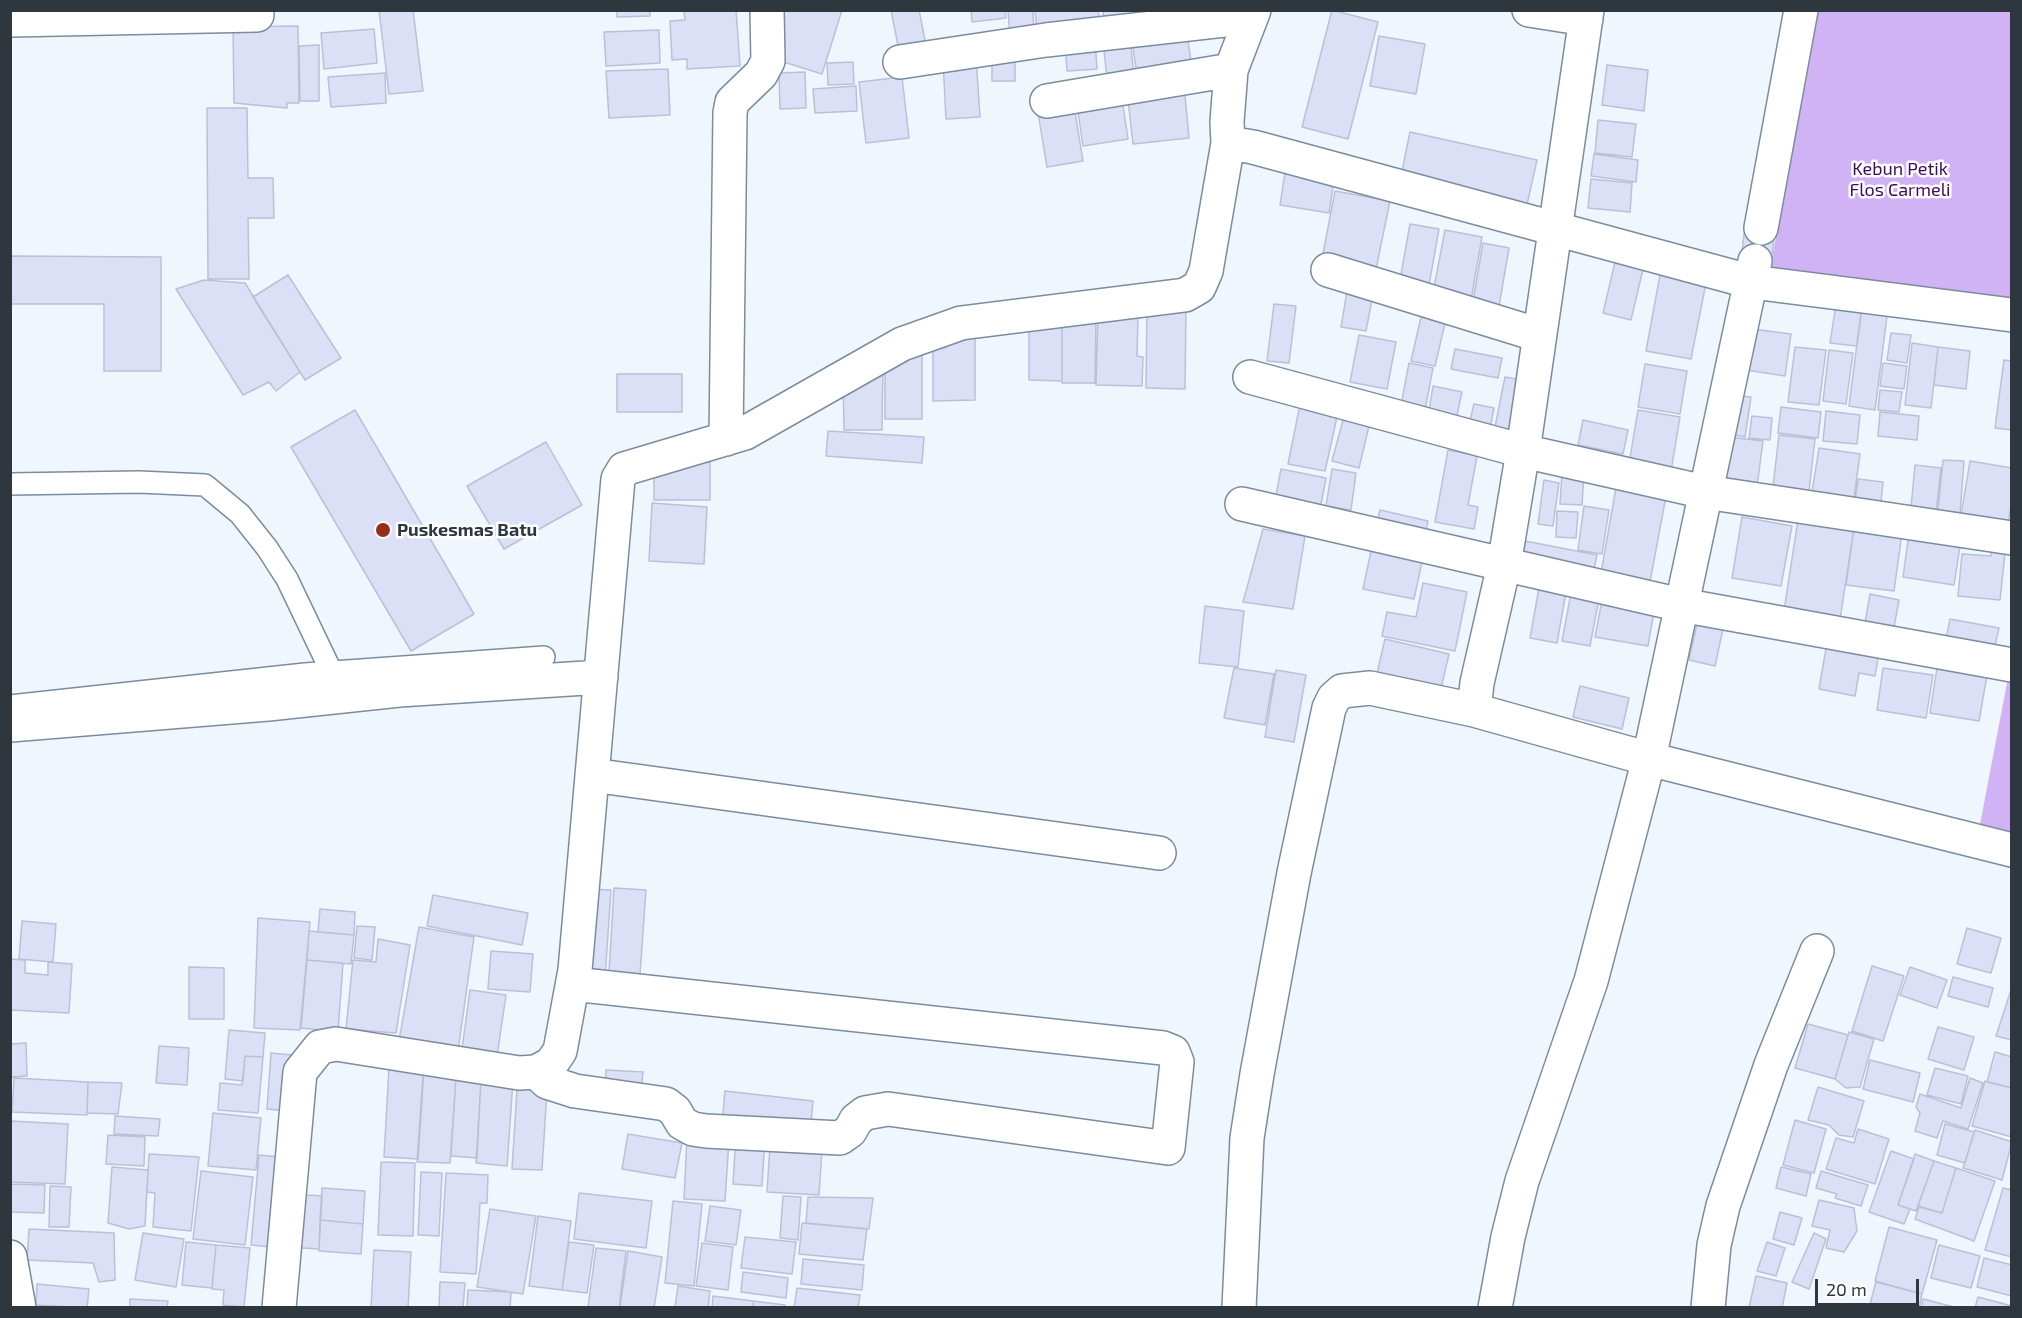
<!DOCTYPE html>
<html>
<head>
<meta charset="utf-8">
<style>
  body { margin:0 }
  #map { position:relative; width:2022px; height:1318px; overflow:hidden; background:#eff6fe; font-family:"Exo 2",sans-serif }
  canvas { display:block }
  .frame { position:absolute; inset:0; border:12px solid #2f373e; pointer-events:none }
  .scale { position:absolute; left:1815px; top:1279px; width:104px; height:27px; box-sizing:border-box; border:3px solid #2f373e; border-top:0; padding-left:8px; font-size:18px; line-height:21px; white-space:nowrap; color:#2f373e; -webkit-text-stroke:4px #fff; paint-order:stroke }
</style>
</head>
<body>
<div id="map">
<canvas width="2022" height="1318"></canvas>
<div class="frame"></div>
<div class="scale">20 m</div>
</div>
<script>
const ctx = document.querySelector('canvas').getContext('2d');
ctx.lineJoin = 'round';
function fillPath(path, color) { ctx.fillStyle = color; ctx.fill(path, 'evenodd'); }
const shape = rows => new Path2D(rows.map(r => 'M' + r).join(''));
function stroke(path, color, width, dash) { ctx.strokeStyle = color; ctx.lineWidth = width; ctx.lineCap = dash ? 'butt' : 'round'; ctx.setLineDash(dash || []); ctx.stroke(path); }
function label(font, color, halo, rows, align = 'center') {
  ctx.font = font + ' "Exo 2",sans-serif'; ctx.lineWidth = 5; ctx.setLineDash([]); ctx.textBaseline = 'middle'; ctx.strokeStyle = halo; ctx.fillStyle = color; for (const [text, x, y, turn = 0] of rows) {
    ctx.save(); ctx.translate(x, y); ctx.rotate((+turn || 0) * Math.PI / 180); ctx.textAlign = isNaN(turn) ? turn : align; if (halo) ctx.strokeText(text, 0, 0); ctx.fillText(text, 0, 0); ctx.restore();
  }
}
const green = shape([
  [1818,11,2011,11,2011,308,1769,274],
  [2011,662,2011,843,1978,835]
]);
const building = shape([
  [379,10,413,10,423,91,389,94,379,10],
  [617,10,650,10,650,16,617,17,617,10],
  [684,10,736,10,740,66,687,69,687,59,672,60,670,21,685,20,684,10],
  [772,10,842,10,822,74,771,58,772,10],
  [891,10,919,10,926,45,899,51,891,10],
  [971,10,1005,10,1006,18,972,22,971,10],
  [1008,10,1033,10,1034,36,1010,37,1008,10],
  [1035,10,1098,10,1100,23,1037,29,1035,10],
  [1103,10,1200,10,1104,24,1103,10],
  [1332,10,1378,22,1348,139,1302,127,1332,10],
  [298,26,299,103,287,103,287,108,234,103,233,27,298,26],
  [1186,27,1192,68,1137,75,1131,34,1186,27],
  [374,29,377,63,324,69,321,33,374,29],
  [659,30,660,63,606,66,604,32,659,30],
  [1379,36,1425,44,1416,94,1370,86,1379,36],
  [1130,39,1134,75,1107,78,1103,41,1130,39],
  [1095,40,1097,69,1067,71,1065,42,1095,40],
  [319,45,319,101,300,101,299,46,319,45],
  [1015,47,1015,81,992,81,992,50,1015,47],
  [976,58,980,117,946,119,943,60,976,58],
  [853,62,854,84,828,85,827,63,853,62],
  [1607,65,1648,70,1644,111,1602,105,1607,65],
  [668,69,670,115,609,118,606,71,668,69],
  [805,72,806,108,780,109,779,73,805,72],
  [385,73,386,103,331,107,328,77,385,73],
  [902,77,909,138,866,143,859,82,902,77],
  [1184,85,1189,138,1133,144,1127,91,1184,85],
  [856,86,857,111,815,113,813,89,856,86],
  [1121,92,1128,139,1083,146,1076,98,1121,92],
  [1073,100,1083,161,1047,167,1037,107,1073,100],
  [207,108,247,108,248,178,273,178,274,218,248,218,249,279,208,279,207,108],
  [1598,120,1636,124,1632,157,1595,153,1598,120],
  [1410,132,1537,160,1526,209,1400,181,1410,132],
  [1594,154,1638,160,1636,182,1591,176,1594,154],
  [1285,172,1334,180,1329,213,1280,205,1285,172],
  [1591,179,1632,183,1630,212,1588,208,1591,179],
  [1335,191,1390,201,1375,274,1321,264,1335,191],
  [1410,224,1439,229,1429,285,1400,280,1410,224],
  [1745,226,1775,230,1771,263,1741,260,1745,226],
  [1445,230,1482,237,1471,300,1433,293,1445,230],
  [1483,243,1509,248,1498,312,1472,307,1483,243],
  [10,256,161,257,161,371,104,371,104,304,10,304,10,256],
  [1616,258,1644,265,1631,320,1603,313,1616,258],
  [288,275,341,358,305,380,253,297,288,275],
  [1660,275,1706,283,1691,359,1646,351,1660,275],
  [204,280,245,283,300,372,276,391,269,382,243,395,176,289,204,280],
  [1348,285,1374,289,1366,331,1341,327,1348,285],
  [1837,298,1863,301,1857,346,1830,343,1837,298],
  [1147,304,1186,305,1185,389,1146,388,1147,304],
  [1274,304,1296,306,1289,363,1267,361,1274,304],
  [1862,304,1888,308,1875,410,1849,406,1862,304],
  [1098,316,1138,317,1137,356,1143,357,1142,386,1096,385,1098,316],
  [1029,317,1062,317,1062,381,1029,380,1029,317],
  [1062,317,1096,317,1095,383,1062,383,1062,317],
  [1421,317,1445,323,1435,366,1411,361,1421,317],
  [1745,328,1791,334,1785,376,1740,369,1745,328],
  [945,332,975,332,975,400,933,401,933,348,945,348,945,332],
  [1891,333,1911,335,1907,363,1887,360,1891,333],
  [1359,335,1396,342,1387,389,1350,382,1359,335],
  [1912,343,1938,347,1931,408,1905,405,1912,343],
  [1795,347,1826,350,1819,405,1788,402,1795,347],
  [1938,347,1970,351,1966,389,1934,385,1938,347],
  [1455,349,1502,358,1498,378,1451,369,1455,349],
  [1829,350,1853,353,1846,404,1823,401,1829,350],
  [885,356,922,356,922,419,885,419,885,356],
  [883,359,882,430,844,430,843,379,883,359],
  [2004,360,2012,361,2012,430,1995,428,2004,360],
  [1409,363,1433,368,1425,410,1401,405,1409,363],
  [1883,363,1907,366,1904,389,1880,386,1883,363],
  [1645,364,1687,371,1680,414,1638,407,1645,364],
  [617,374,682,374,682,412,617,412,617,374],
  [1505,377,1526,381,1514,441,1493,437,1505,377],
  [1433,386,1462,392,1456,420,1427,422,1433,386],
  [1880,390,1902,392,1899,412,1878,410,1880,390],
  [1734,395,1751,397,1745,437,1729,434,1734,395],
  [1301,400,1339,408,1325,471,1288,464,1301,400],
  [1474,404,1494,408,1489,434,1468,429,1474,404],
  [1781,407,1821,412,1818,438,1778,433,1781,407],
  [355,410,474,614,411,651,291,447,355,410],
  [1638,410,1680,417,1670,477,1628,470,1638,410],
  [1826,411,1860,415,1857,444,1823,441,1826,411],
  [1880,412,1919,416,1917,440,1878,436,1880,412],
  [1752,416,1772,418,1770,440,1749,438,1752,416],
  [1343,420,1369,426,1359,468,1332,461,1343,420],
  [1583,420,1628,430,1623,454,1578,445,1583,420],
  [828,431,924,437,922,463,826,456,828,431],
  [1779,435,1815,439,1809,491,1773,487,1779,435],
  [1728,437,1763,441,1756,494,1721,489,1728,437],
  [546,442,582,505,504,549,467,486,546,442],
  [1819,448,1860,454,1854,498,1812,492,1819,448],
  [1448,450,1477,456,1468,505,1478,507,1474,529,1435,522,1448,450],
  [1943,460,1964,461,1960,513,1938,510,1943,460],
  [1970,461,2012,468,2012,500,2007,529,1960,521,1970,461],
  [685,462,710,462,710,500,654,500,654,468,685,468,685,462],
  [1915,465,1941,468,1935,521,1910,518,1915,465],
  [1281,469,1326,478,1319,515,1274,506,1281,469],
  [1332,469,1356,473,1351,510,1326,506,1332,469],
  [1562,473,1584,474,1582,505,1560,504,1562,473],
  [1858,479,1883,482,1880,511,1854,509,1858,479],
  [1544,480,1559,483,1553,526,1538,524,1544,480],
  [1617,482,1667,491,1649,587,1600,579,1617,482],
  [652,503,707,507,704,564,649,561,652,503],
  [1584,506,1609,510,1602,554,1578,550,1584,506],
  [1380,510,1428,521,1423,543,1375,531,1380,510],
  [1557,511,1578,512,1576,538,1556,537,1557,511],
  [1742,517,1792,526,1781,586,1732,578,1742,517],
  [1798,520,1854,528,1839,626,1783,617,1798,520],
  [1910,526,1962,533,1954,585,1903,577,1910,526],
  [1854,528,1902,533,1894,591,1846,585,1854,528],
  [1263,529,1305,536,1293,609,1243,602,1263,529],
  [1374,537,1425,548,1414,599,1363,589,1374,537],
  [1520,540,1597,555,1592,579,1515,564,1520,540],
  [1992,543,2006,544,2000,600,1958,596,1962,554,1991,556,1992,543],
  [1541,577,1568,581,1557,643,1530,638,1541,577],
  [1423,583,1467,592,1455,651,1382,636,1387,612,1416,617,1423,583],
  [1572,588,1600,593,1590,646,1562,641,1572,588],
  [1604,590,1656,600,1648,646,1595,637,1604,590],
  [1870,594,1899,600,1892,638,1863,634,1870,594],
  [1205,606,1244,611,1238,667,1199,663,1205,606],
  [1698,619,1724,624,1715,666,1689,660,1698,619],
  [1950,619,1999,628,1992,659,1944,650,1950,619],
  [1828,637,1880,646,1875,676,1859,673,1855,696,1819,689,1828,637],
  [1385,639,1449,654,1439,697,1375,682,1385,639],
  [1939,655,1989,664,1979,721,1930,713,1939,655],
  [1234,668,1274,674,1265,725,1224,718,1234,668],
  [1883,668,1933,675,1926,718,1877,710,1883,668],
  [1276,670,1306,675,1294,742,1265,737,1276,670],
  [1580,686,1629,698,1622,729,1573,717,1580,686],
  [614,888,646,890,640,974,631,976,609,972,614,888],
  [583,889,611,890,605,978,577,970,583,889],
  [433,895,528,913,522,945,427,926,433,895],
  [320,909,355,912,354,935,318,932,320,909],
  [258,918,310,922,300,1030,254,1028,258,918],
  [22,921,56,924,53,962,19,959,22,921],
  [357,926,375,927,372,960,354,958,357,926],
  [419,927,474,937,458,1051,399,1041,419,927],
  [1967,928,2001,938,1991,973,1957,964,1967,928],
  [309,931,354,935,351,964,307,960,309,931],
  [378,939,410,945,396,1033,346,1029,353,960,376,962,378,939],
  [491,951,533,954,530,992,488,989,491,951],
  [10,959,25,960,25,973,48,975,48,962,72,964,69,1013,10,1010,10,959],
  [307,960,343,963,338,1032,301,1028,307,960],
  [1872,966,1904,976,1883,1041,1852,1031,1872,966],
  [189,967,224,968,224,1019,189,1019,189,967],
  [1910,967,1947,980,1937,1008,1900,995,1910,967],
  [1953,977,1993,988,1988,1007,1948,996,1953,977],
  [2012,987,2012,1040,1996,1036,2012,987],
  [470,990,506,995,496,1063,462,1049,470,990],
  [1808,1024,1848,1035,1835,1079,1795,1068,1808,1024],
  [1938,1027,1974,1037,1964,1070,1928,1059,1938,1027],
  [229,1030,265,1033,263,1057,245,1056,243,1081,225,1079,229,1030],
  [1849,1032,1874,1039,1860,1087,1846,1088,1835,1079,1849,1032],
  [26,1043,27,1076,10,1077,10,1044,26,1043],
  [159,1046,189,1048,187,1085,156,1083,159,1046],
  [1995,1052,2012,1057,2012,1088,1987,1082,1995,1052],
  [271,1053,292,1055,288,1111,267,1109,271,1053],
  [245,1056,263,1057,258,1113,218,1110,220,1083,242,1085,245,1056],
  [1870,1060,1920,1073,1913,1102,1863,1089,1870,1060],
  [389,1067,424,1069,418,1159,384,1157,389,1067],
  [1935,1068,1968,1076,1961,1104,1927,1095,1935,1068],
  [606,1070,643,1072,641,1093,605,1091,606,1070],
  [423,1075,456,1077,450,1163,417,1162,423,1075],
  [456,1077,481,1079,477,1158,451,1156,456,1077],
  [14,1078,88,1082,87,1115,12,1112,14,1078],
  [1970,1078,1983,1083,1968,1129,1943,1121,1937,1138,1915,1131,1920,1113,1916,1107,1920,1094,1961,1108,1970,1078],
  [481,1079,513,1081,507,1166,476,1163,481,1079],
  [1985,1081,2012,1088,2012,1137,1972,1126,1985,1081],
  [88,1082,122,1083,118,1114,87,1113,88,1082],
  [1818,1087,1864,1101,1853,1137,1839,1135,1829,1125,1808,1120,1818,1087],
  [517,1089,547,1090,542,1170,512,1169,517,1089],
  [725,1091,813,1101,810,1134,722,1124,725,1091],
  [213,1113,261,1118,256,1170,208,1166,213,1113],
  [115,1116,160,1119,158,1136,114,1134,115,1116],
  [1795,1120,1826,1129,1814,1173,1783,1165,1795,1120],
  [11,1121,68,1124,65,1184,10,1182,11,1121],
  [1945,1124,1974,1132,1965,1163,1937,1155,1945,1124],
  [1858,1129,1889,1139,1875,1184,1826,1169,1836,1138,1854,1143,1858,1129],
  [1975,1130,2012,1142,2002,1180,1963,1168,1975,1130],
  [628,1134,682,1143,675,1178,622,1169,628,1134],
  [108,1135,145,1137,144,1166,106,1164,108,1135],
  [736,1135,765,1137,762,1186,733,1184,736,1135],
  [687,1138,729,1140,725,1201,684,1199,687,1138],
  [770,1146,822,1149,819,1195,767,1192,770,1146],
  [1891,1151,1914,1159,1898,1205,1910,1209,1904,1224,1869,1212,1891,1151],
  [149,1154,199,1157,191,1231,153,1227,155,1193,147,1192,149,1154],
  [1915,1154,1934,1161,1916,1211,1898,1205,1915,1154],
  [259,1155,290,1158,282,1248,251,1245,259,1155],
  [1934,1161,1956,1168,1942,1213,1918,1206,1934,1161],
  [381,1162,415,1163,413,1236,378,1235,381,1162],
  [112,1167,148,1170,145,1226,129,1229,108,1223,112,1167],
  [1781,1167,1811,1174,1806,1196,1776,1188,1781,1167],
  [1956,1168,1995,1181,1974,1241,1915,1219,1919,1207,1942,1213,1956,1168],
  [201,1171,253,1177,245,1245,193,1239,201,1171],
  [1821,1171,1868,1185,1861,1206,1835,1198,1837,1194,1816,1188,1821,1171],
  [421,1172,442,1173,439,1236,418,1235,421,1172],
  [446,1173,488,1175,487,1203,480,1203,476,1274,440,1272,446,1173],
  [11,1184,45,1185,44,1213,10,1212,11,1184],
  [50,1186,71,1187,69,1227,49,1227,50,1186],
  [322,1188,365,1191,363,1224,320,1220,322,1188],
  [2003,1188,2012,1190,2012,1257,1985,1250,2003,1188],
  [579,1193,652,1201,646,1248,574,1239,579,1193],
  [290,1194,322,1196,319,1249,287,1247,290,1194],
  [783,1196,801,1197,798,1240,780,1238,783,1196],
  [808,1197,873,1198,869,1229,806,1223,808,1197],
  [1819,1200,1854,1208,1857,1231,1844,1252,1826,1248,1830,1230,1812,1226,1819,1200],
  [673,1201,702,1204,694,1286,665,1283,673,1201],
  [710,1206,741,1210,736,1245,705,1241,710,1206],
  [490,1209,536,1216,523,1294,477,1287,490,1209],
  [1780,1212,1802,1218,1794,1245,1773,1239,1780,1212],
  [538,1216,571,1221,562,1290,529,1286,538,1216],
  [320,1220,363,1224,361,1254,319,1251,320,1220],
  [802,1223,867,1229,863,1260,799,1254,802,1223],
  [1889,1227,1937,1240,1922,1294,1875,1281,1889,1227],
  [29,1229,114,1233,115,1280,99,1282,93,1263,27,1260,29,1229],
  [143,1233,184,1239,176,1287,135,1280,143,1233],
  [1814,1233,1826,1239,1809,1289,1792,1282,1814,1233],
  [745,1237,796,1242,792,1274,741,1268,745,1237],
  [186,1242,216,1245,212,1288,182,1285,186,1242],
  [569,1242,594,1245,587,1293,562,1290,569,1242],
  [1767,1242,1785,1248,1776,1276,1757,1271,1767,1242],
  [702,1243,733,1247,728,1290,696,1286,702,1243],
  [216,1245,250,1248,244,1307,223,1305,224,1290,212,1289,216,1245],
  [1939,1245,1980,1256,1971,1288,1931,1278,1939,1245],
  [596,1248,626,1251,619,1308,588,1307,596,1248],
  [374,1250,411,1252,408,1308,371,1308,374,1250],
  [628,1251,662,1257,654,1308,620,1307,628,1251],
  [1984,1258,2012,1265,2012,1296,1977,1287,1984,1258],
  [803,1259,864,1265,862,1290,801,1284,803,1259],
  [743,1272,788,1278,786,1298,741,1292,743,1272],
  [1756,1276,1787,1283,1782,1308,1749,1308,1756,1276],
  [440,1282,465,1283,463,1308,439,1308,440,1282],
  [1876,1282,1922,1294,1919,1308,1869,1308,1876,1282],
  [37,1284,89,1289,87,1308,36,1305,37,1284],
  [678,1286,710,1291,708,1308,675,1308,678,1286],
  [797,1288,860,1295,858,1308,794,1308,797,1288],
  [468,1290,511,1292,510,1308,467,1308,468,1290],
  [713,1296,753,1301,753,1308,712,1308,713,1296],
  [1978,1297,2012,1306,2012,1308,1975,1308,1978,1297],
  [130,1299,168,1301,167,1308,130,1308,130,1299],
  [1923,1299,1954,1307,1954,1308,1921,1308,1923,1299],
  [753,1301,785,1305,785,1308,753,1308,753,1301]
]);
const service = shape([
  [10,484,139,482,205,485,240,514,267,548,287,579,332,673],
  [10,706,305,674,544,657]
]);
const minor = shape([
  [1529,10,1586,19],
  [10,20,257,15],
  [900,62,1046,40,1251,17],
  [1047,101,1231,70],
  [1228,143,1253,147,1752,282,2012,315],
  [1761,228,1801,10],
  [1328,270,1539,335],
  [1250,377,1523,451,1705,492,2012,538],
  [726,439,730,113,732,102,761,74,768,61,767,10],
  [1242,504,1681,605,2012,665],
  [1474,710,1477,683,1504,565,1523,451,1587,10],
  [10,725,268,704,399,690,601,677],
  [592,775,1159,853],
  [536,1072,547,1082,575,1091,666,1104,675,1111,682,1123,693,1129,706,1131,840,1138,850,1131,856,1120,865,1113,888,1109,1168,1148,1177,1062,1173,1052,1163,1048,573,984],
  [10,1257,19,1308],
  [279,1308,300,1072,320,1047,336,1044,519,1073,536,1072,551,1064,560,1051,575,970,618,479,624,469,745,433,902,344,961,323,1185,295,1199,287,1206,271,1228,143,1227,122,1231,70,1254,10],
  [1239,1308,1247,1138,1257,1074,1294,873,1329,708,1334,698,1342,691,1370,688,1474,710,1649,759,2012,850],
  [1495,1308,1508,1237,1522,1181,1591,981,1649,759,1755,261],
  [1708,1308,1714,1245,1723,1206,1771,1065,1817,951]
]);
const markers = [
  [383,530,8,"#972e1b"]
];
const parkNames = [
  ["Kebun Petik",1900,169],
  ["Flos Carmeli",1900,190]
];
const poiNames = [
  ["Puskesmas Batu",397,530]
];
fillPath(green, '#d1b3f5');
fillPath(building, '#dbe0f7');
stroke(building, '#bbc0d6', 1.5);
stroke(service, '#7b8d9d', 24);
stroke(minor, '#7b8d9d', 36);
stroke(service, '#fff', 21);
stroke(minor, '#fff', 33);
for (const [x, y, r, color] of markers) { const dot = new Path2D(); dot.arc(x, y, r, 0, 2 * Math.PI); ctx.fillStyle = color; ctx.fill(dot); stroke(dot, '#fff', 2); }
label('18px', '#3c0b5f', '#fff', parkNames);
label('bold 18px', '#2f373e', '#fff', poiNames, 'left');
</script>
</body>
</html>
